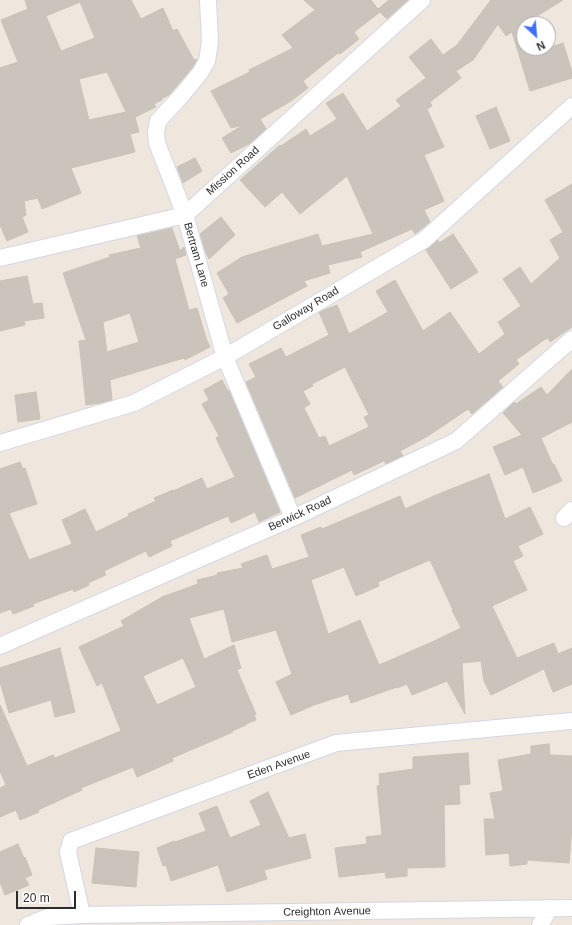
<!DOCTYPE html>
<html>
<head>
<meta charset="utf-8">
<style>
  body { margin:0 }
  #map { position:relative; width:572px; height:925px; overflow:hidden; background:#efe6dd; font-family:Arial,sans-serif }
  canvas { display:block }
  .north { position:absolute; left:516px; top:16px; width:40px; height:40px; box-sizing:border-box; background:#fff; border:1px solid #ababab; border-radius:50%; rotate:154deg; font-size:11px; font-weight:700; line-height:16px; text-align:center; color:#2c2c2c }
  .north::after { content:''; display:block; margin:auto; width:14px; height:18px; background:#3b6fff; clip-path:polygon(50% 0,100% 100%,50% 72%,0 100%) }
  .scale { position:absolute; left:16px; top:891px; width:60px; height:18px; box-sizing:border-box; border:2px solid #2c2c2c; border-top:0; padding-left:5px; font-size:12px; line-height:14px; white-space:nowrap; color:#2c2c2c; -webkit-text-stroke:3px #fff; paint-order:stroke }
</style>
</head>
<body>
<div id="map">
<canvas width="572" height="925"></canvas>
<div class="north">N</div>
<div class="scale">20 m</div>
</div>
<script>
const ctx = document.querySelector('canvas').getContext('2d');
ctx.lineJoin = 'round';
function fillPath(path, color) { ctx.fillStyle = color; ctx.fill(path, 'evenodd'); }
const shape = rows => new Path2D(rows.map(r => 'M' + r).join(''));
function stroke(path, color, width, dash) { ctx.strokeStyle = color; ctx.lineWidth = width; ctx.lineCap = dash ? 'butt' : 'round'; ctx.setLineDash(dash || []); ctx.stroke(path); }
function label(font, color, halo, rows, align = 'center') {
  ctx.font = font + ' Arial,sans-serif'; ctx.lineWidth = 3; ctx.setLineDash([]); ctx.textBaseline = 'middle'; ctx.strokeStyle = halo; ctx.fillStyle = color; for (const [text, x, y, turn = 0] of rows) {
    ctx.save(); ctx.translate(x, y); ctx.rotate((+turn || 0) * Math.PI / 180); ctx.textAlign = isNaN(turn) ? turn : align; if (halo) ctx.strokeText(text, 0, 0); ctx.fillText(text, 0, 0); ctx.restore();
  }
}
const building = shape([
  [25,0,131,0,141,19,163,8,173,31,177,29,194,60,196,59,197,60,192,68,169,95,161,99,162,100,154,104,156,107,135,117,139,132,130,134,135,152,71,168,81,193,42,209,38,198,24,201,26,215,22,217,28,232,7,241,0,225,0,68,18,62,1,20,28,9,25,0],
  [80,2,95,38,61,51,46,16,80,2],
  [107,72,126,112,89,120,79,79,107,72],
  [304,0,371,0,378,9,389,0,408,0,387,19,380,12,354,32,359,39,340,54,338,53,303,81,308,88,291,101,260,119,266,129,251,143,231,153,222,138,243,125,231,128,211,91,250,72,249,70,293,48,282,35,315,10,304,0],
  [491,0,563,0,524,24,524,48,548,48,563,43,572,72,572,78,530,91,512,32,506,36,498,24,473,60,456,71,461,78,430,102,432,106,427,109,444,147,424,155,444,201,424,210,430,222,415,234,412,229,360,252,362,257,328,265,330,273,304,281,307,286,237,323,223,298,229,294,217,273,242,257,318,234,322,246,373,234,347,176,300,214,282,192,265,207,240,180,280,145,281,146,306,129,310,136,337,119,326,103,343,93,367,131,401,106,396,100,426,78,409,57,431,39,443,55,457,45,491,0],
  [496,107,510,141,490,149,476,116,496,107],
  [195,158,202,171,183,183,177,167,195,158],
  [572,184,572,327,550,342,548,338,544,340,516,360,519,364,498,381,503,387,472,414,468,409,428,436,400,451,403,456,386,464,384,461,354,475,352,470,295,498,246,382,256,377,249,364,281,348,286,357,329,335,319,312,337,305,349,334,388,312,376,291,395,280,423,331,450,312,479,354,505,334,498,322,521,306,503,279,520,267,531,284,560,258,550,240,563,232,545,200,572,184],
  [345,367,369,415,364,417,369,427,329,446,325,436,319,438,304,408,310,404,303,391,313,386,312,384,345,367],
  [221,217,235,235,209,259,206,253,200,234,221,217],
  [172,228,180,251,184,247,186,255,175,259,189,310,197,308,206,338,210,347,185,360,184,358,110,380,112,400,100,403,86,405,79,341,86,340,63,273,110,257,109,255,141,248,137,236,172,228],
  [130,313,139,342,107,352,103,322,130,313],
  [453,234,478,272,451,289,426,250,438,240,439,243,453,234],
  [27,276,33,304,42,303,44,318,24,321,25,325,0,331,0,281,27,276],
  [572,369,572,422,541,438,553,465,554,464,562,481,533,493,523,467,505,475,493,447,522,435,503,413,514,402,516,404,541,387,547,395,572,369],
  [222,380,228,391,229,390,280,512,259,522,255,512,231,523,228,516,170,541,172,546,149,557,146,551,104,571,106,575,88,583,89,585,74,592,73,589,33,604,34,606,13,614,11,609,0,613,0,469,20,462,23,469,25,468,37,504,9,513,29,560,72,544,62,520,85,509,96,532,129,516,128,514,156,501,154,498,173,490,173,491,202,478,207,489,235,477,216,438,219,436,202,404,209,400,204,390,222,380],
  [36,392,40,419,18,422,15,395,36,392],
  [489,474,505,519,530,507,543,534,518,546,523,556,513,561,527,590,492,606,517,658,554,643,558,654,572,648,572,684,553,692,544,669,491,695,484,681,481,661,462,663,465,714,447,681,412,695,407,684,397,688,397,687,351,703,348,694,314,705,291,715,276,682,292,674,276,630,232,642,224,609,189,618,204,659,234,645,241,668,237,670,256,714,254,715,256,720,246,724,246,725,232,731,233,732,172,758,173,761,137,777,133,767,81,788,82,790,38,810,39,812,20,820,16,810,0,817,0,788,6,785,0,771,0,705,27,766,53,755,55,758,121,731,102,683,97,686,79,647,124,626,121,621,162,597,198,584,197,580,218,575,217,573,243,568,241,564,267,555,272,569,309,557,301,535,321,527,322,529,400,496,405,509,436,495,489,474],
  [430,560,453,610,452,610,461,628,432,642,379,665,360,620,328,634,311,580,344,567,356,596,379,586,378,582,430,560],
  [183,658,196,687,157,705,143,676,183,658],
  [60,648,75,712,55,717,51,700,9,713,0,682,0,668,60,648],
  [549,744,550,755,572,756,572,826,569,863,527,860,527,864,510,866,509,853,486,855,484,819,495,819,490,793,503,791,498,760,531,754,531,746,549,744],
  [468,753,470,784,459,785,460,804,444,805,445,867,407,868,407,876,386,878,385,872,339,877,335,848,367,844,366,837,382,835,377,786,380,785,379,774,413,769,413,757,468,753],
  [268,792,289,838,305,834,311,858,264,870,267,879,227,892,218,865,171,881,166,865,163,866,157,848,174,841,175,842,206,831,199,813,217,806,230,838,261,825,250,801,268,792],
  [18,844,24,858,25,857,32,875,25,878,29,885,5,895,0,882,0,852,18,844],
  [96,848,139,852,136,887,92,883,96,848]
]);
const street = shape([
  [208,0,210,42,207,61,200,73,182,95,158,121,156,132,157,143,185,215,225,357,293,518],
  [0,258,185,215,422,0],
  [0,443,134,403,225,357,424,240,572,106],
  [564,518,572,510],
  [0,646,293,518,456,441,572,339],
  [82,915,68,852,71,841,336,743,572,721],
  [28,925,48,917,82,915,572,908],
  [540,925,550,908]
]);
const streetNames = [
  ["Mission Road",233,171,-42],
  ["Bertram Lane",196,255,74],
  ["Galloway Road",306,309,-31],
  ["Berwick Road",300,514,-25],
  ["Eden Avenue",279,765,-20],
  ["Creighton Avenue",327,912,-1]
];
fillPath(building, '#cac4bc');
stroke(building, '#cbc2b6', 1);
stroke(street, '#d2d8e6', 18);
stroke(street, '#fff', 16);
label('11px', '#2c2c2c', '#fff', streetNames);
</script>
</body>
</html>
